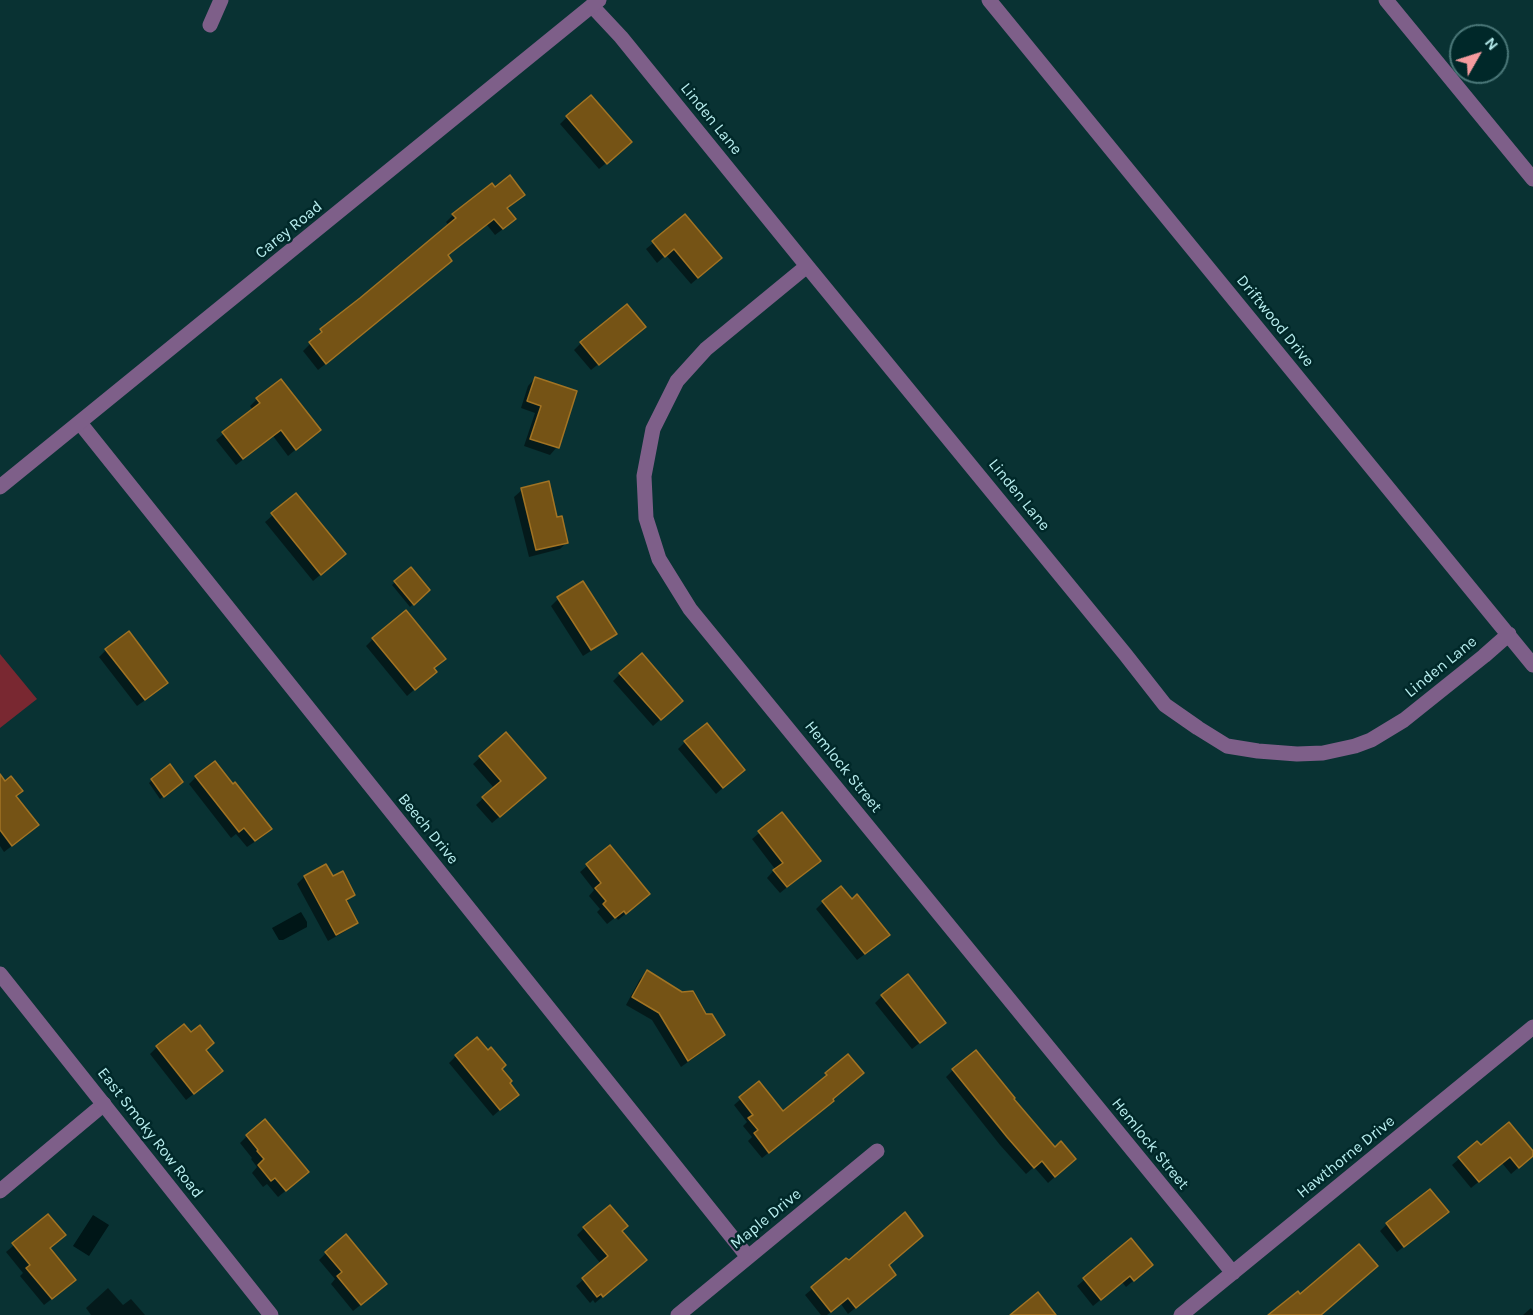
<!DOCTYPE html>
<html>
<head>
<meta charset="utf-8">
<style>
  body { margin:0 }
  #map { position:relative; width:1533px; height:1315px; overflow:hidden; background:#093233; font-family:Karla,sans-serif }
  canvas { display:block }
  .north { position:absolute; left:1449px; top:24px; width:60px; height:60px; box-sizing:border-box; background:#002829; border:2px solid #4a7778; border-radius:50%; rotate:51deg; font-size:16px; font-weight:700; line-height:24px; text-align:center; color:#b8eeef }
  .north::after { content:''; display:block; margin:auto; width:21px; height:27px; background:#f59b9e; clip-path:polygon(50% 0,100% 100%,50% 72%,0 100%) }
</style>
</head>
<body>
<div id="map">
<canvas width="1533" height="1315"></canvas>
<div class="north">N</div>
</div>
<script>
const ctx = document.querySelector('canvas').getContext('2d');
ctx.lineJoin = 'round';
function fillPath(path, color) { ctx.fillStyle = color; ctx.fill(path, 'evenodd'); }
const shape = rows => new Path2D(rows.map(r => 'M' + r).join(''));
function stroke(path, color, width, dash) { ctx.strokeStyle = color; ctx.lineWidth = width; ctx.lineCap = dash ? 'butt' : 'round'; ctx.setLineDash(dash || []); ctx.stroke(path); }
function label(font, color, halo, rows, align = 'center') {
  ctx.font = font + ' Karla,sans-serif'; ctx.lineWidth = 5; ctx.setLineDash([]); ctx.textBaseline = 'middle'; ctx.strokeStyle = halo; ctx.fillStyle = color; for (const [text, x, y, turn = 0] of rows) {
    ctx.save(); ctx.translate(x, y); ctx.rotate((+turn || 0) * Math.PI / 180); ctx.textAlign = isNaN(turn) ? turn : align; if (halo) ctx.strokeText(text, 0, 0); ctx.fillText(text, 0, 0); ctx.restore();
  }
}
const green = shape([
  [0,654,37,699,0,728]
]);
const water = shape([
  [301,912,307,922,307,927,283,940,279,940,272,928],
  [93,1215,109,1225,89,1256,73,1246]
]);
const shadow = shape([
  [567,117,623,149,599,169,560,124],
  [495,189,523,195,506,209,507,226,495,235,487,225,446,256,443,268,318,370,303,351,315,339,314,338,449,226,446,222,453,215],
  [685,216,713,265,691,284,666,255,657,263,646,249],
  [636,334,591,370,574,350,581,343],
  [535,378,575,392,557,447,550,455,524,446,535,413,521,408,528,386],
  [257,399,319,430,288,456,273,436,236,465,216,440,253,410,250,406],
  [522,490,556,519,567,542,560,549,529,557,514,497],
  [296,495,337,561,313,581,265,522],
  [410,569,428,590,410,607,392,585],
  [558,599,615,633,608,640,583,656,551,606],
  [373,639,437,666,433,669,435,672,407,696,366,646],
  [106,650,159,690,137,706,99,657],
  [620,674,674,707,653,726,613,681],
  [506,734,537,785,492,823,476,805,494,788,473,764],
  [685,742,743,770,716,794,678,749],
  [196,777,263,836,247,847,236,834,231,838,189,784],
  [152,780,178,785,160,799,149,783],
  [0,786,15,797,30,832,4,852,0,846],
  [782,814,819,861,780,893,767,878,775,869,752,839],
  [609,847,641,901,618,920,616,917,607,924,597,912,600,909,589,896,594,890,580,872],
  [326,866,332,878,354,894,346,902,356,922,349,929,328,941,297,884,304,877],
  [823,902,881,942,857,960,816,909],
  [647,972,706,1016,723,1035,716,1042,681,1067,652,1020,626,1005,640,979],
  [882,996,937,1029,912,1049,875,1003],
  [157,1047,214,1078,186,1100,150,1054],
  [456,1056,500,1069,508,1083,510,1101,493,1116,449,1063],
  [848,1056,831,1100,826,1107,762,1158,748,1141,752,1137,743,1126,747,1122,734,1105,759,1083,782,1113,821,1082,820,1081,826,1075],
  [953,1070,1067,1166,1048,1183,1034,1167,1026,1174,1000,1145,946,1077],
  [247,1136,300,1179,278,1197,267,1184,263,1187,252,1173,257,1167,251,1159,252,1158,240,1143],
  [1477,1143,1481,1147,1533,1153,1533,1155,1511,1174,1502,1163,1471,1188,1452,1165],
  [1447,1212,1439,1219,1397,1252,1380,1231,1387,1224],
  [48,1216,48,1249,67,1287,44,1305,20,1276,23,1273,6,1252],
  [584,1228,621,1231,638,1267,595,1303,593,1300,590,1303,576,1286,601,1264,577,1235],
  [1131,1240,1144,1272,1126,1287,1122,1282,1093,1306,1077,1286],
  [326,1253,378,1291,353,1311,331,1284,335,1279,319,1260],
  [846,1260,887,1266,887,1282,848,1314,841,1304,827,1315,821,1315,805,1295],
  [108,1288,123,1305,131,1299,145,1315,91,1315,86,1308],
  [1531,1308,1533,1311,1533,1315,1523,1315]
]);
const building = shape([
  [591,95,632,142,607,164,566,116,591,95],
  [510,175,525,195,507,208,516,219,503,229,494,219,448,255,452,261,326,364,309,342,322,332,320,329,360,298,456,218,452,214,492,183,495,187,510,175],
  [685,214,722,258,698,278,674,249,665,257,652,241,685,214],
  [627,304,646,327,599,365,580,342,627,304],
  [535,377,577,391,559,448,530,439,541,406,527,401,535,377],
  [281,379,321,430,296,450,281,430,243,459,222,432,260,403,256,398,281,379],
  [549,481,557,517,562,516,568,543,536,550,521,488,549,481],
  [296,493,346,554,321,575,271,513,296,493],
  [411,567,430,590,414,605,394,581,411,567],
  [583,581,617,634,591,650,557,597,583,581],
  [406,610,446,659,434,668,437,672,415,690,372,638,406,610],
  [129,631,168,683,145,700,105,649,129,631],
  [642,653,683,701,661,720,619,673,642,653],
  [707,723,745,770,723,788,684,741,707,723],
  [506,732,546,778,500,817,482,797,501,781,479,756,506,732],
  [215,761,233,784,235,782,272,829,255,841,244,828,239,832,195,776,215,761],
  [170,764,183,782,164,797,151,779,170,764],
  [0,774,5,781,11,776,23,791,16,796,39,825,12,846,0,830,0,774],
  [782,812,821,861,787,887,773,870,783,863,758,831,782,812],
  [610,845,650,894,626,914,624,911,615,918,603,904,606,901,595,888,601,883,586,864,610,845],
  [326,864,333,876,343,871,355,895,346,900,358,923,336,935,304,876,326,864],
  [841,886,852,899,857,894,890,935,865,954,822,901,841,886],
  [647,970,682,992,693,991,706,1014,712,1014,725,1035,688,1061,659,1013,632,997,647,970],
  [908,974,946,1023,920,1043,881,995,908,974],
  [184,1024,191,1032,200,1025,214,1043,206,1050,223,1071,194,1094,156,1046,184,1024],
  [477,1037,488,1050,491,1047,506,1065,502,1069,512,1081,510,1083,519,1095,500,1110,455,1055,477,1037],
  [976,1050,1015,1098,1014,1099,1055,1147,1061,1141,1076,1159,1055,1177,1042,1161,1034,1168,1007,1137,952,1069,976,1050],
  [848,1054,864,1073,833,1099,834,1101,769,1153,754,1133,758,1130,748,1118,753,1115,739,1097,759,1081,783,1111,827,1075,825,1073,848,1054],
  [265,1119,309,1172,286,1191,275,1178,271,1181,258,1165,264,1159,257,1151,258,1150,246,1135,265,1119],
  [1509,1122,1533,1151,1533,1156,1519,1168,1510,1157,1479,1182,1458,1157,1477,1141,1481,1145,1509,1122],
  [1430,1189,1449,1212,1404,1247,1386,1223,1430,1189],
  [610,1205,628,1226,622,1231,647,1260,603,1297,601,1294,597,1297,582,1278,608,1256,583,1227,610,1205],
  [905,1212,923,1236,889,1265,896,1275,856,1308,848,1298,831,1312,811,1287,846,1258,849,1260,905,1212],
  [48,1214,66,1235,50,1248,76,1280,52,1299,26,1268,30,1265,12,1243,48,1214],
  [346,1234,387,1284,361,1305,337,1276,342,1272,325,1252,346,1234],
  [1131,1238,1153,1265,1134,1281,1130,1276,1101,1300,1083,1278,1131,1238],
  [1359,1244,1378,1266,1321,1315,1268,1315,1298,1291,1300,1294,1359,1244],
  [1038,1292,1056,1315,1010,1315,1038,1292]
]);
const minor = shape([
  [989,0,1533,665],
  [1386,0,1533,179],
  [592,6,621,37,807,266,1125,654,1165,705,1198,728,1227,746,1258,751,1297,754,1323,753,1355,746,1371,740,1404,720,1484,656,1509,634],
  [210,25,221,0],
  [807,266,706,349,677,381,653,429,644,476,646,518,659,559,690,609,1233,1273],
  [80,423,748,1257],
  [0,1191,104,1104],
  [678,1315,877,1151],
  [1181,1315,1533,1027]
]);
const tertiary = shape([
  [0,487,599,0],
  [0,974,271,1315]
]);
const streetNames = [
  ["Linden Lane",711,119,51],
  ["Carey Road",289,230,-39],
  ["Driftwood Drive",1275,321,51],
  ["Linden Lane",1019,495,51],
  ["Linden Lane",1441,667,-39],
  ["Hemlock Street",843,767,51],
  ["Beech Drive",428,829,51],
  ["East Smoky Row Road",150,1133,52],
  ["Hemlock Street",1150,1144,51],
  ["Hawthorne Drive",1346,1157,-39],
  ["Maple Drive",766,1219,-39]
];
fillPath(green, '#792831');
fillPath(water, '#001617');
fillPath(shadow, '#0007');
fillPath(building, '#755315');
stroke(building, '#a27424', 1.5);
stroke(minor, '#7e5f89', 15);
stroke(tertiary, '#7e5f89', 15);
label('16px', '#b8eeef', '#002829', streetNames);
</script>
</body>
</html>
